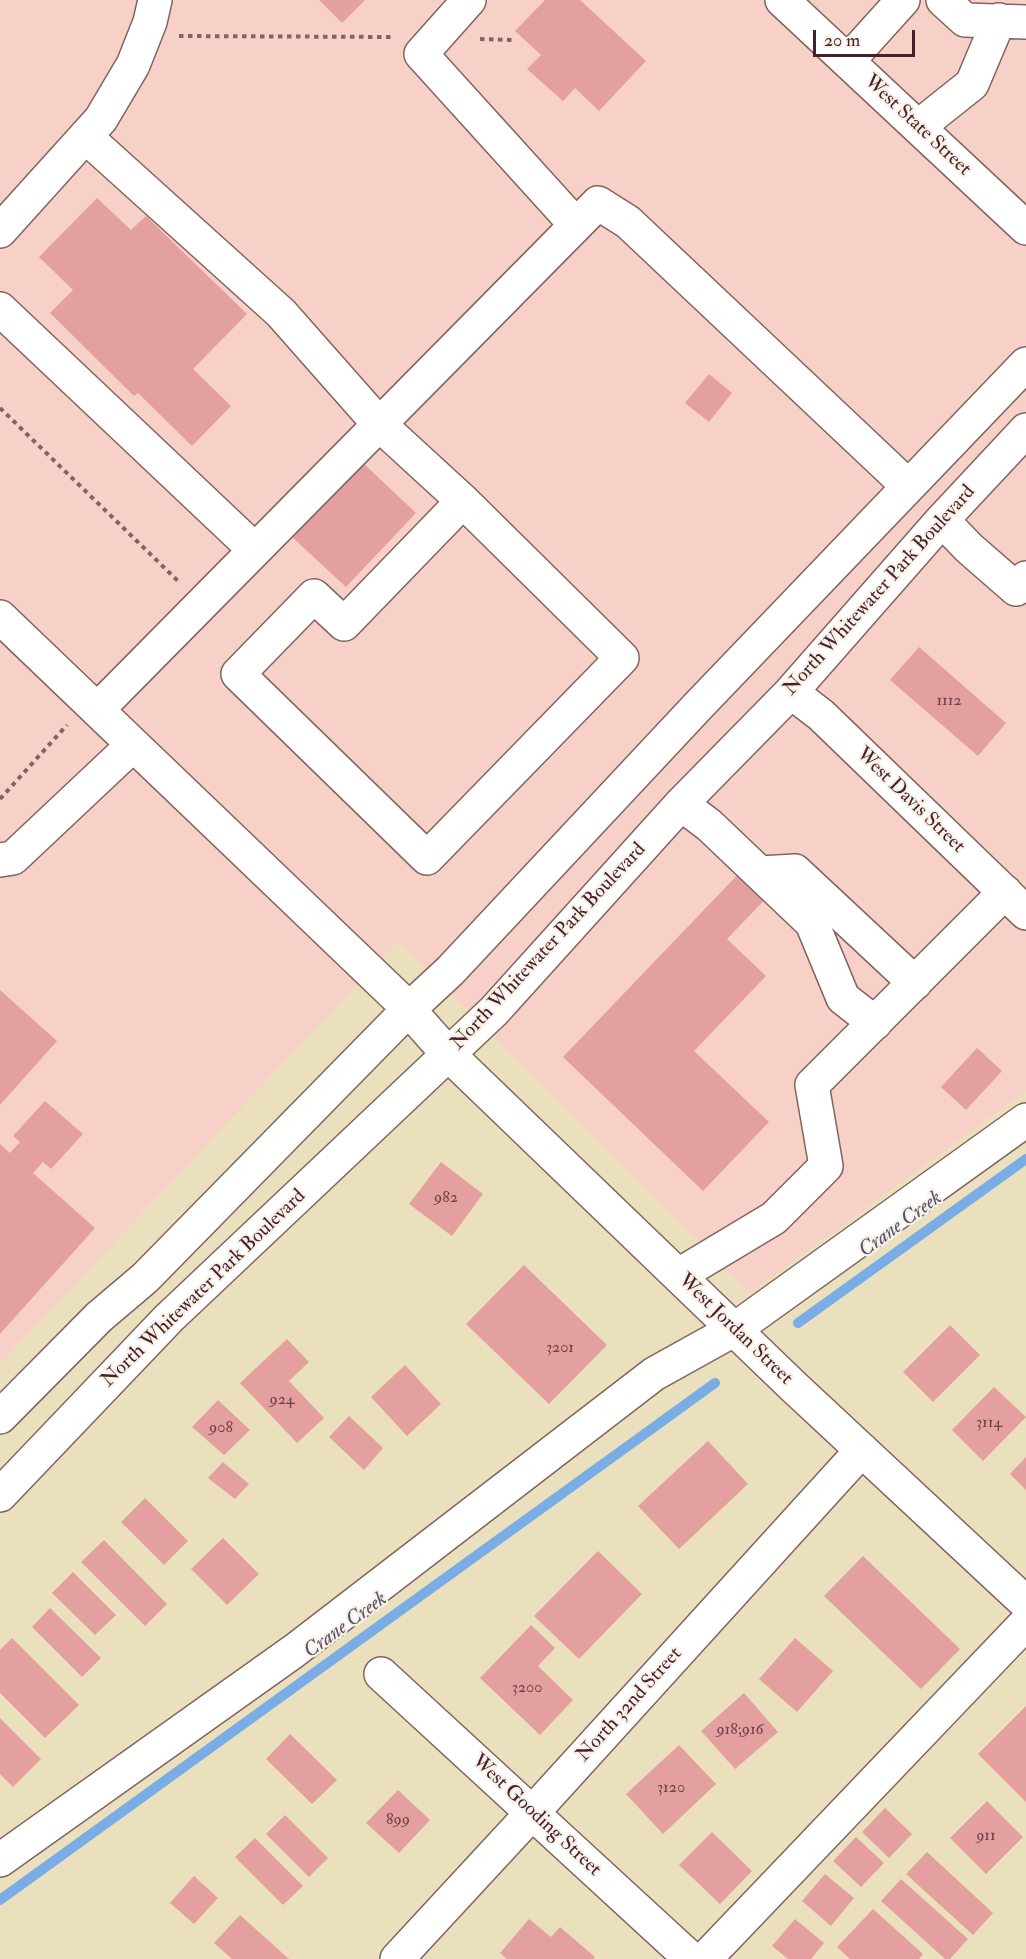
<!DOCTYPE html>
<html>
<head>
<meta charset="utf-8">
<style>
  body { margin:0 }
  #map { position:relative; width:1026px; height:1959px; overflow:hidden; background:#eae0bd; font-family:"IM FELL Double Pica",serif }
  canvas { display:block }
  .scale { position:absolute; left:813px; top:30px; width:102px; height:27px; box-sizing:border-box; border:3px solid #4a1f2b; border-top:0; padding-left:8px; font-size:18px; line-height:21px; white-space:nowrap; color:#4a1f2b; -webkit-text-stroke:4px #f7f3e8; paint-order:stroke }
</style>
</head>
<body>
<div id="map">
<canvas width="1026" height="1959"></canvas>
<div class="scale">20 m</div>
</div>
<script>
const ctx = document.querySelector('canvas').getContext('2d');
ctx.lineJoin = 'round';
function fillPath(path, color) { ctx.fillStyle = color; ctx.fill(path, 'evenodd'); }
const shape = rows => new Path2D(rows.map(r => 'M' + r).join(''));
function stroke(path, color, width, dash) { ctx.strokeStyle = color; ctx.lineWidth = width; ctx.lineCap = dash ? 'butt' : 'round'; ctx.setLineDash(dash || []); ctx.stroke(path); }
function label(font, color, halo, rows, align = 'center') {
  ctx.font = font + ' "IM FELL Double Pica",serif'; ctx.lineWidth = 4.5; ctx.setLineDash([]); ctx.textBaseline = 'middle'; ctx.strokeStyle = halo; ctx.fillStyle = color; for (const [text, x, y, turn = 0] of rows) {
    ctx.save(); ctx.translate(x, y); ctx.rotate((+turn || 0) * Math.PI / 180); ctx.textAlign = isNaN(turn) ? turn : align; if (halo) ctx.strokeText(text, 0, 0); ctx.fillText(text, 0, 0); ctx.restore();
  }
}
const built = shape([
  [0,0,1026,0,1026,1091,750,1293,398,941,0,1364]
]);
const stream = shape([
  [798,1323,1026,1159],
  [0,1900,715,1383]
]);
const building = shape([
  [319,0,365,0,342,23],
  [545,0,580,0,646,61,599,111,575,88,563,101,527,69,541,55,515,31],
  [97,198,131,230,146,216,247,314,193,369,231,406,192,446,138,393,134,396,50,313,73,290,39,257],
  [709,374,732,393,709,422,685,403],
  [363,463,416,513,346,587,292,537],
  [919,647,1006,723,978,756,890,680],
  [746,866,772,892,727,939,766,976,694,1051,769,1122,703,1191,563,1057],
  [0,990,57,1041,0,1105],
  [977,1048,1002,1071,966,1110,941,1087],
  [45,1101,83,1134,51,1169,43,1162,33,1173,95,1228,0,1334,0,1144,10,1153,20,1142,13,1136],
  [441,1162,483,1194,452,1236,409,1204],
  [524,1265,607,1345,549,1404,466,1324],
  [950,1325,980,1355,933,1402,903,1372],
  [287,1339,309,1362,289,1381,324,1418,297,1443,240,1383],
  [405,1365,441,1404,407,1436,371,1397],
  [994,1387,1026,1417,983,1461,952,1430],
  [218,1400,250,1430,224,1455,192,1427],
  [349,1416,383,1448,364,1470,329,1437],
  [708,1441,748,1484,679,1549,638,1506],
  [1026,1457,1026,1490,1010,1474],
  [223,1462,249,1484,235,1499,208,1478],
  [145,1498,188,1541,164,1565,121,1522],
  [223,1538,259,1574,227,1605,191,1569],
  [104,1540,167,1604,145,1626,81,1562],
  [598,1551,642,1594,579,1659,534,1616],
  [863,1556,960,1649,921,1689,824,1596],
  [73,1572,116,1615,95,1635,52,1593],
  [50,1608,101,1658,82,1677,32,1627],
  [531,1625,555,1648,538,1666,573,1700,540,1735,480,1678],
  [12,1638,79,1705,45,1738,0,1693,0,1650],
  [795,1638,833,1671,797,1712,759,1679],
  [744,1693,778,1732,735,1769,701,1731],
  [1026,1706,1026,1802,978,1754],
  [0,1718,41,1759,13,1787,0,1774],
  [290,1734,337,1780,312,1804,266,1759],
  [679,1745,716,1784,663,1834,626,1794],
  [398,1790,430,1820,399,1853,366,1823],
  [987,1801,1023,1837,986,1874,950,1838],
  [885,1808,912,1834,889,1858,862,1832],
  [285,1815,328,1858,309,1877,266,1834],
  [712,1832,752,1871,720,1904,679,1865],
  [856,1837,884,1863,861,1887,833,1861],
  [255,1838,303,1886,283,1905,235,1857],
  [927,1852,993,1913,973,1935,906,1874],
  [825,1874,854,1898,831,1926,802,1901],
  [194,1876,218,1898,194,1924,170,1903],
  [901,1879,968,1939,950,1959,945,1959,881,1901],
  [873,1909,923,1954,919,1959,850,1959,837,1947],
  [240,1915,289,1959,232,1959,214,1943],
  [529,1919,551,1937,560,1927,595,1957,593,1959,507,1959,500,1953],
  [795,1919,824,1943,811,1959,788,1959,772,1946]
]);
const path = shape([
  [179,36,393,37],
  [480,39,514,40],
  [0,408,178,581],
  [0,799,67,725]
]);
const minor = shape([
  [469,0,421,54,576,225],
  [943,0,965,20,1026,22],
  [848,61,903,0],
  [918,127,972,84,999,20],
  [86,137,281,313,379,424,463,501,622,658,427,858,238,674,314,596,344,624,463,501],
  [0,231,101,119,133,65,150,22,155,0],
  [0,309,255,550],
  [942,520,969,548,1016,589,1026,578],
  [0,617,401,1001,448,1054,794,1387,1026,1603],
  [791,692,821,715,1026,913],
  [97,710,598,203,628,222,908,486],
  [681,804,709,825,812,923,843,998,875,1023],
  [0,860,13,858,133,745],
  [760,873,795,871,915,983],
  [679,1275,774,1218,826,1166,812,1085,1005,892],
  [0,1417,99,1317,145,1278,409,1009,450,971,699,705,1026,364],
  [0,1495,169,1318,494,1011,681,804,791,692,942,520,1026,430],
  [381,1674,691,1959],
  [0,1860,294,1651,654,1374,735,1329,1026,1120],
  [397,1959,533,1812,862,1450],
  [705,1959,1026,1623]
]);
const major = shape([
  [782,0,1026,228]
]);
const numberNames = [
  ["1112",949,702],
  ["982",446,1199],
  ["3201",560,1349],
  ["924",282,1401],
  ["3114",989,1424],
  ["908",221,1429],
  ["3200",527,1689],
  ["918;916",740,1731],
  ["3120",671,1789],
  ["899",398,1821],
  ["911",986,1837]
];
const streetNames = [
  ["West State Street",917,126,43],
  ["North Whitewater Park Boulevard",880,591,-48],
  ["West Davis Street",910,801,44],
  ["North Whitewater Park Boulevard",549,947,-47],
  ["North Whitewater Park Boulevard",204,1289,-44],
  ["West Jordan Street",735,1330,44],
  ["North 32nd Street",630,1705,-48],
  ["West Gooding Street",536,1816,43]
];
const waterNames = [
  ["Crane Creek",901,1225,-36],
  ["Crane Creek",346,1626,-36]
];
fillPath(built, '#f7d1c7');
stroke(stream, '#7aade6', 10);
fillPath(building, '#e4a09f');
stroke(minor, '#82635e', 36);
stroke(major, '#82635e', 36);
stroke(path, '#82635e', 4, [4.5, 4.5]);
stroke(minor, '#fff', 33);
stroke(major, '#fff', 33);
label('16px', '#703f48', null, numberNames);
label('20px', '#4a1f2b', '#f7f3e8', streetNames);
label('italic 21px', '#5b516c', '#f7f3e8', waterNames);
</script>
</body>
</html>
